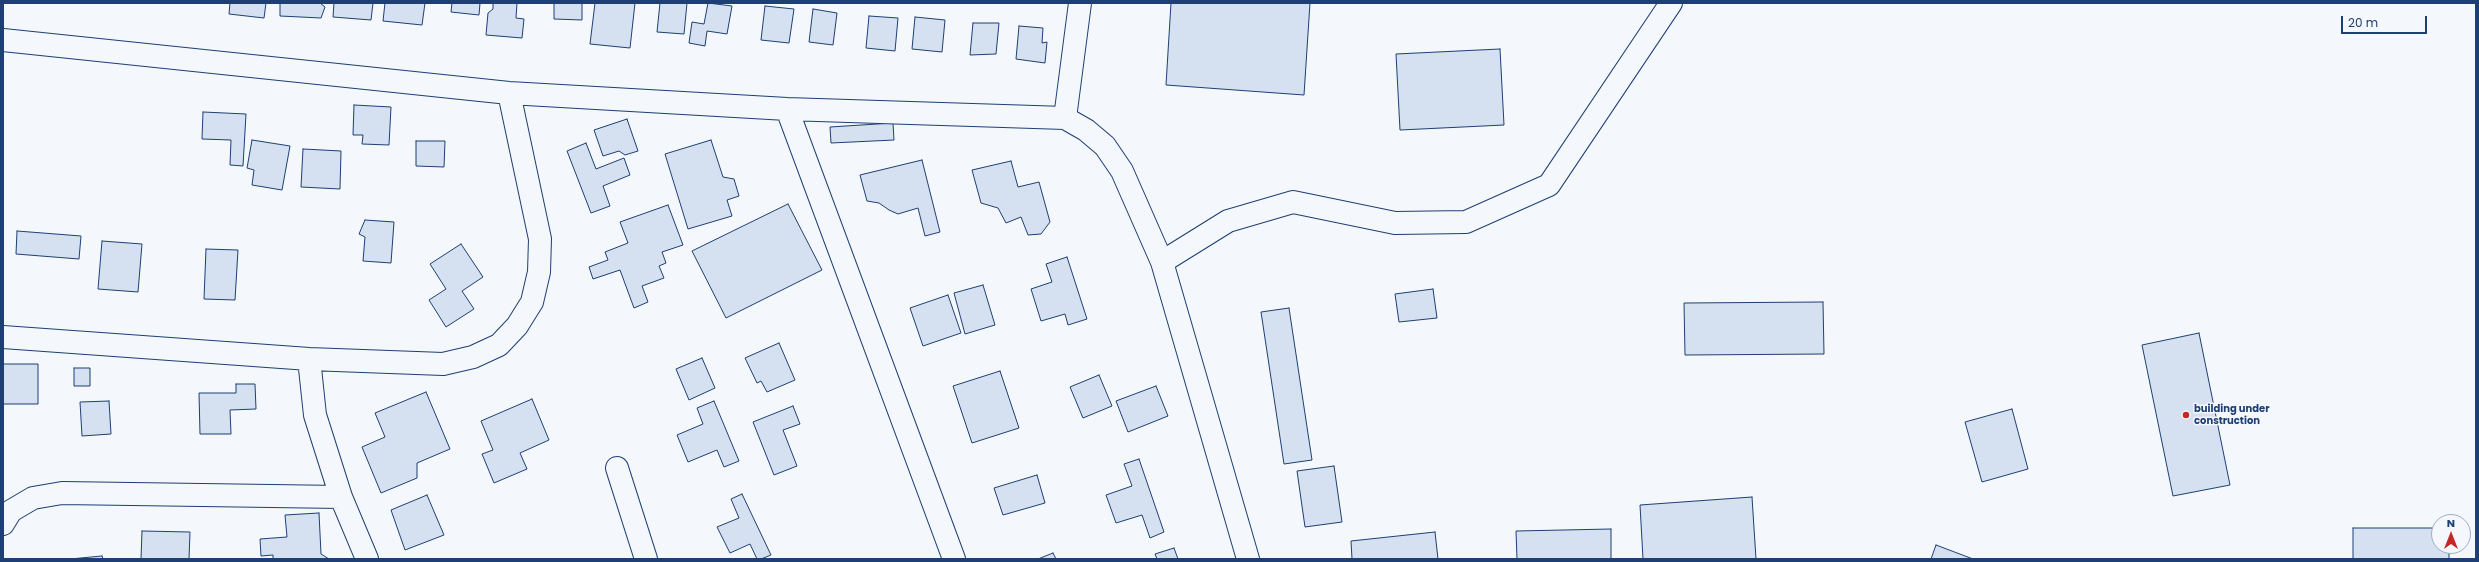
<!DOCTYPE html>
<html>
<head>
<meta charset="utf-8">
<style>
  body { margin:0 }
  #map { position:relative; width:2479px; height:562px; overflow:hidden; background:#f4f7fb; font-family:Poppins,sans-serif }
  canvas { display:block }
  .frame { position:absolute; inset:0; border:4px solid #1d3f73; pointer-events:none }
  .north { position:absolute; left:2431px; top:514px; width:40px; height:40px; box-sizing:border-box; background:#f4f7fb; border:1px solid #9eadc5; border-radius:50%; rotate:0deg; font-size:11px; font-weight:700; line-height:16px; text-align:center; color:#1d3f73 }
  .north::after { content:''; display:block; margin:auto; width:14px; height:18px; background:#c62828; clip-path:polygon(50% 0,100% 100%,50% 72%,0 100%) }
  .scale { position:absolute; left:2341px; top:16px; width:86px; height:18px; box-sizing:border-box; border:2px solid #1d3f73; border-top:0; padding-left:5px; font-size:12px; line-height:14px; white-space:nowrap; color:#1d3f73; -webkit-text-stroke:3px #f4f7fb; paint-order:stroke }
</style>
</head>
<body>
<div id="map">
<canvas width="2479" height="562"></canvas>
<div class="frame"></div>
<div class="north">N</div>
<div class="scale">20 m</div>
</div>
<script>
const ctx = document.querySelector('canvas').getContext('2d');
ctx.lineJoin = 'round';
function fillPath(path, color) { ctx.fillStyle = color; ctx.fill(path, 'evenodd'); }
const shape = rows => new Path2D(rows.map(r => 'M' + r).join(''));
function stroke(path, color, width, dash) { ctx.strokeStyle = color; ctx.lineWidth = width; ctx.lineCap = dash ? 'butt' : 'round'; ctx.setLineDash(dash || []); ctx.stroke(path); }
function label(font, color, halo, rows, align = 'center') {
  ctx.font = font + ' Poppins,sans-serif'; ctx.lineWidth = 3; ctx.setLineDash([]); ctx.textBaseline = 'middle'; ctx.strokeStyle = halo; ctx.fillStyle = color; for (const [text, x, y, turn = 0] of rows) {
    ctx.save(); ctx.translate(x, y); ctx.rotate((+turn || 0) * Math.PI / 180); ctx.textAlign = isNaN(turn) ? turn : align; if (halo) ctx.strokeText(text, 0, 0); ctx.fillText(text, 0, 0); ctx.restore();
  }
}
const building = shape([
  [230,3,266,3,264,18,229,14,230,3],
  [280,3,320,3,325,7,321,18,280,16,280,3],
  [334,3,373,3,371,20,333,17,334,3],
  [385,3,425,3,422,25,383,21,385,3],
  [452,3,480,3,479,15,451,12,452,3],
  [493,3,517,3,516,18,524,19,522,38,486,35,488,13,493,9,493,3],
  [554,3,582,3,582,20,554,19,554,3],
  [595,3,635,3,630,48,590,44,595,3],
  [660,3,687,3,684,34,657,32,660,3],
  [708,3,732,6,727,34,707,31,705,46,689,43,692,22,704,24,708,3],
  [1171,3,1310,3,1304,95,1166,85,1171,3],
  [765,6,794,9,789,43,761,40,765,6],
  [813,9,837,13,833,45,809,42,813,9],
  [869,16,898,18,895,51,866,48,869,16],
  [915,17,945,20,942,52,912,49,915,17],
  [973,23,999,23,996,54,970,55,973,23],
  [1019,26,1043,28,1042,43,1047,42,1045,63,1016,59,1019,26],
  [1500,49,1504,125,1400,130,1396,54,1500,49],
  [354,105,391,107,389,145,362,144,363,135,353,135,354,105],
  [203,112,246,114,243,166,230,165,231,140,202,139,203,112],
  [627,119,638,151,625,155,619,151,603,156,594,130,627,119],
  [893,123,894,140,831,143,830,127,893,123],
  [252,140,290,146,282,190,252,185,254,170,247,168,252,140],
  [711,140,723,177,734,179,739,196,727,200,732,216,688,229,665,154,711,140],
  [416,141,445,141,444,167,416,166,416,141],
  [586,143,596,169,624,158,630,175,603,186,610,206,591,213,567,151,586,143],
  [303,149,341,151,340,189,301,187,303,149],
  [922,160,940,232,925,236,918,208,898,214,889,210,879,203,867,201,860,175,922,160],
  [1011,161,1018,187,1039,182,1050,222,1041,234,1028,235,1021,217,1006,223,998,208,981,203,972,170,1011,161],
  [788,204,822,270,726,318,692,251,788,204],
  [668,205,683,245,662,252,666,263,659,266,664,278,642,286,648,302,634,308,620,270,593,279,589,267,608,260,605,252,628,243,620,222,668,205],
  [365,220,394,222,391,263,363,261,365,237,359,234,365,220],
  [17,231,81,236,79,259,16,254,17,231],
  [102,241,142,244,138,292,98,289,102,241],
  [461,244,483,277,462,291,474,309,446,327,429,300,446,289,430,264,461,244],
  [206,249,238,250,235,300,204,299,206,249],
  [1067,257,1087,319,1068,325,1065,314,1041,321,1031,289,1052,282,1046,264,1067,257],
  [983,285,995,325,965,334,954,293,983,285],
  [1433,289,1437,318,1399,322,1395,294,1433,289],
  [948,295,961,333,923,346,910,308,948,295],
  [1823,302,1824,354,1685,355,1684,303,1823,302],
  [1289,308,1312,460,1284,464,1261,312,1289,308],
  [2199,333,2230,485,2173,496,2142,345,2199,333],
  [779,343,795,380,767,392,761,381,757,383,745,358,779,343],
  [702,358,715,388,689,400,676,369,702,358],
  [3,364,38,364,38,404,3,404,3,364],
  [74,368,90,368,90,386,74,386,74,368],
  [1000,371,1019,428,972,443,953,386,1000,371],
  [1099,375,1112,406,1083,418,1070,387,1099,375],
  [236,384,255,384,256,409,230,410,231,434,200,434,199,393,236,393,236,384],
  [1156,386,1168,416,1128,432,1116,401,1156,386],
  [426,392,450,449,417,463,417,478,381,493,362,447,385,437,375,413,426,392],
  [532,399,549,440,520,453,527,469,494,483,482,454,493,450,481,421,532,399],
  [109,401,111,434,82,436,80,402,109,401],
  [714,401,739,461,724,467,717,450,688,462,677,435,703,424,697,408,714,401],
  [793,406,800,424,783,430,797,466,774,475,753,422,793,406],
  [2012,409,2028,469,1982,482,1965,422,2012,409],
  [1139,459,1164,532,1150,538,1142,515,1116,523,1106,495,1132,486,1124,464,1139,459],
  [1334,466,1342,522,1305,527,1297,471,1334,466],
  [1037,475,1045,503,1003,515,994,488,1037,475],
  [742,494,771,555,761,559,757,559,750,544,730,553,717,527,739,518,731,499,742,494],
  [427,495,444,535,405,550,391,510,427,495],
  [1752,497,1756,559,1643,559,1640,505,1752,497],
  [319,513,321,554,329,559,273,559,273,555,261,556,260,539,287,537,285,515,319,513],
  [2353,528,2439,528,2439,546,2449,546,2449,559,2353,559,2353,528],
  [1611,529,1611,559,1517,559,1516,531,1611,529],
  [142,531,190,532,189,559,141,559,142,531],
  [1435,532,1438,559,1352,559,1351,541,1435,532],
  [1936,545,1973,559,1931,559,1936,545],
  [1174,548,1178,559,1157,559,1155,554,1174,548],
  [1053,553,1056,559,1038,559,1053,553],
  [102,556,103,559,70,559,102,556]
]);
const minor = shape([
  [3,40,509,93,787,109,1065,118,1086,130,1105,146,1122,171,1162,262,1248,559],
  [787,109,954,559],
  [1065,118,1080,3],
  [1162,262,1228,221,1293,202,1395,223,1466,222,1549,185,1671,3],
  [3,337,309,359,443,364,473,357,499,345,517,326,532,302,539,272,540,239,509,93],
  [309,359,315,415,341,497,367,559],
  [617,468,646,559],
  [3,524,11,511,33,498,62,493,341,497]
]);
const markers = [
  [2186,415,4,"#c62828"]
];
const poiNames = [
  ["building under",2194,409],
  ["construction",2194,421]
];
fillPath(building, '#d5e0f0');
stroke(building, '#1d3f73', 1);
stroke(minor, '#1d3f73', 24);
stroke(minor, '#f4f7fb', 22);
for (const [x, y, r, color] of markers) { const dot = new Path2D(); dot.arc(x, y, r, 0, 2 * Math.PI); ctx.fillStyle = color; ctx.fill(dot); stroke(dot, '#f4f7fb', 1.5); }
label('bold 10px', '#1d3f73', '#f4f7fb', poiNames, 'left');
</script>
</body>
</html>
